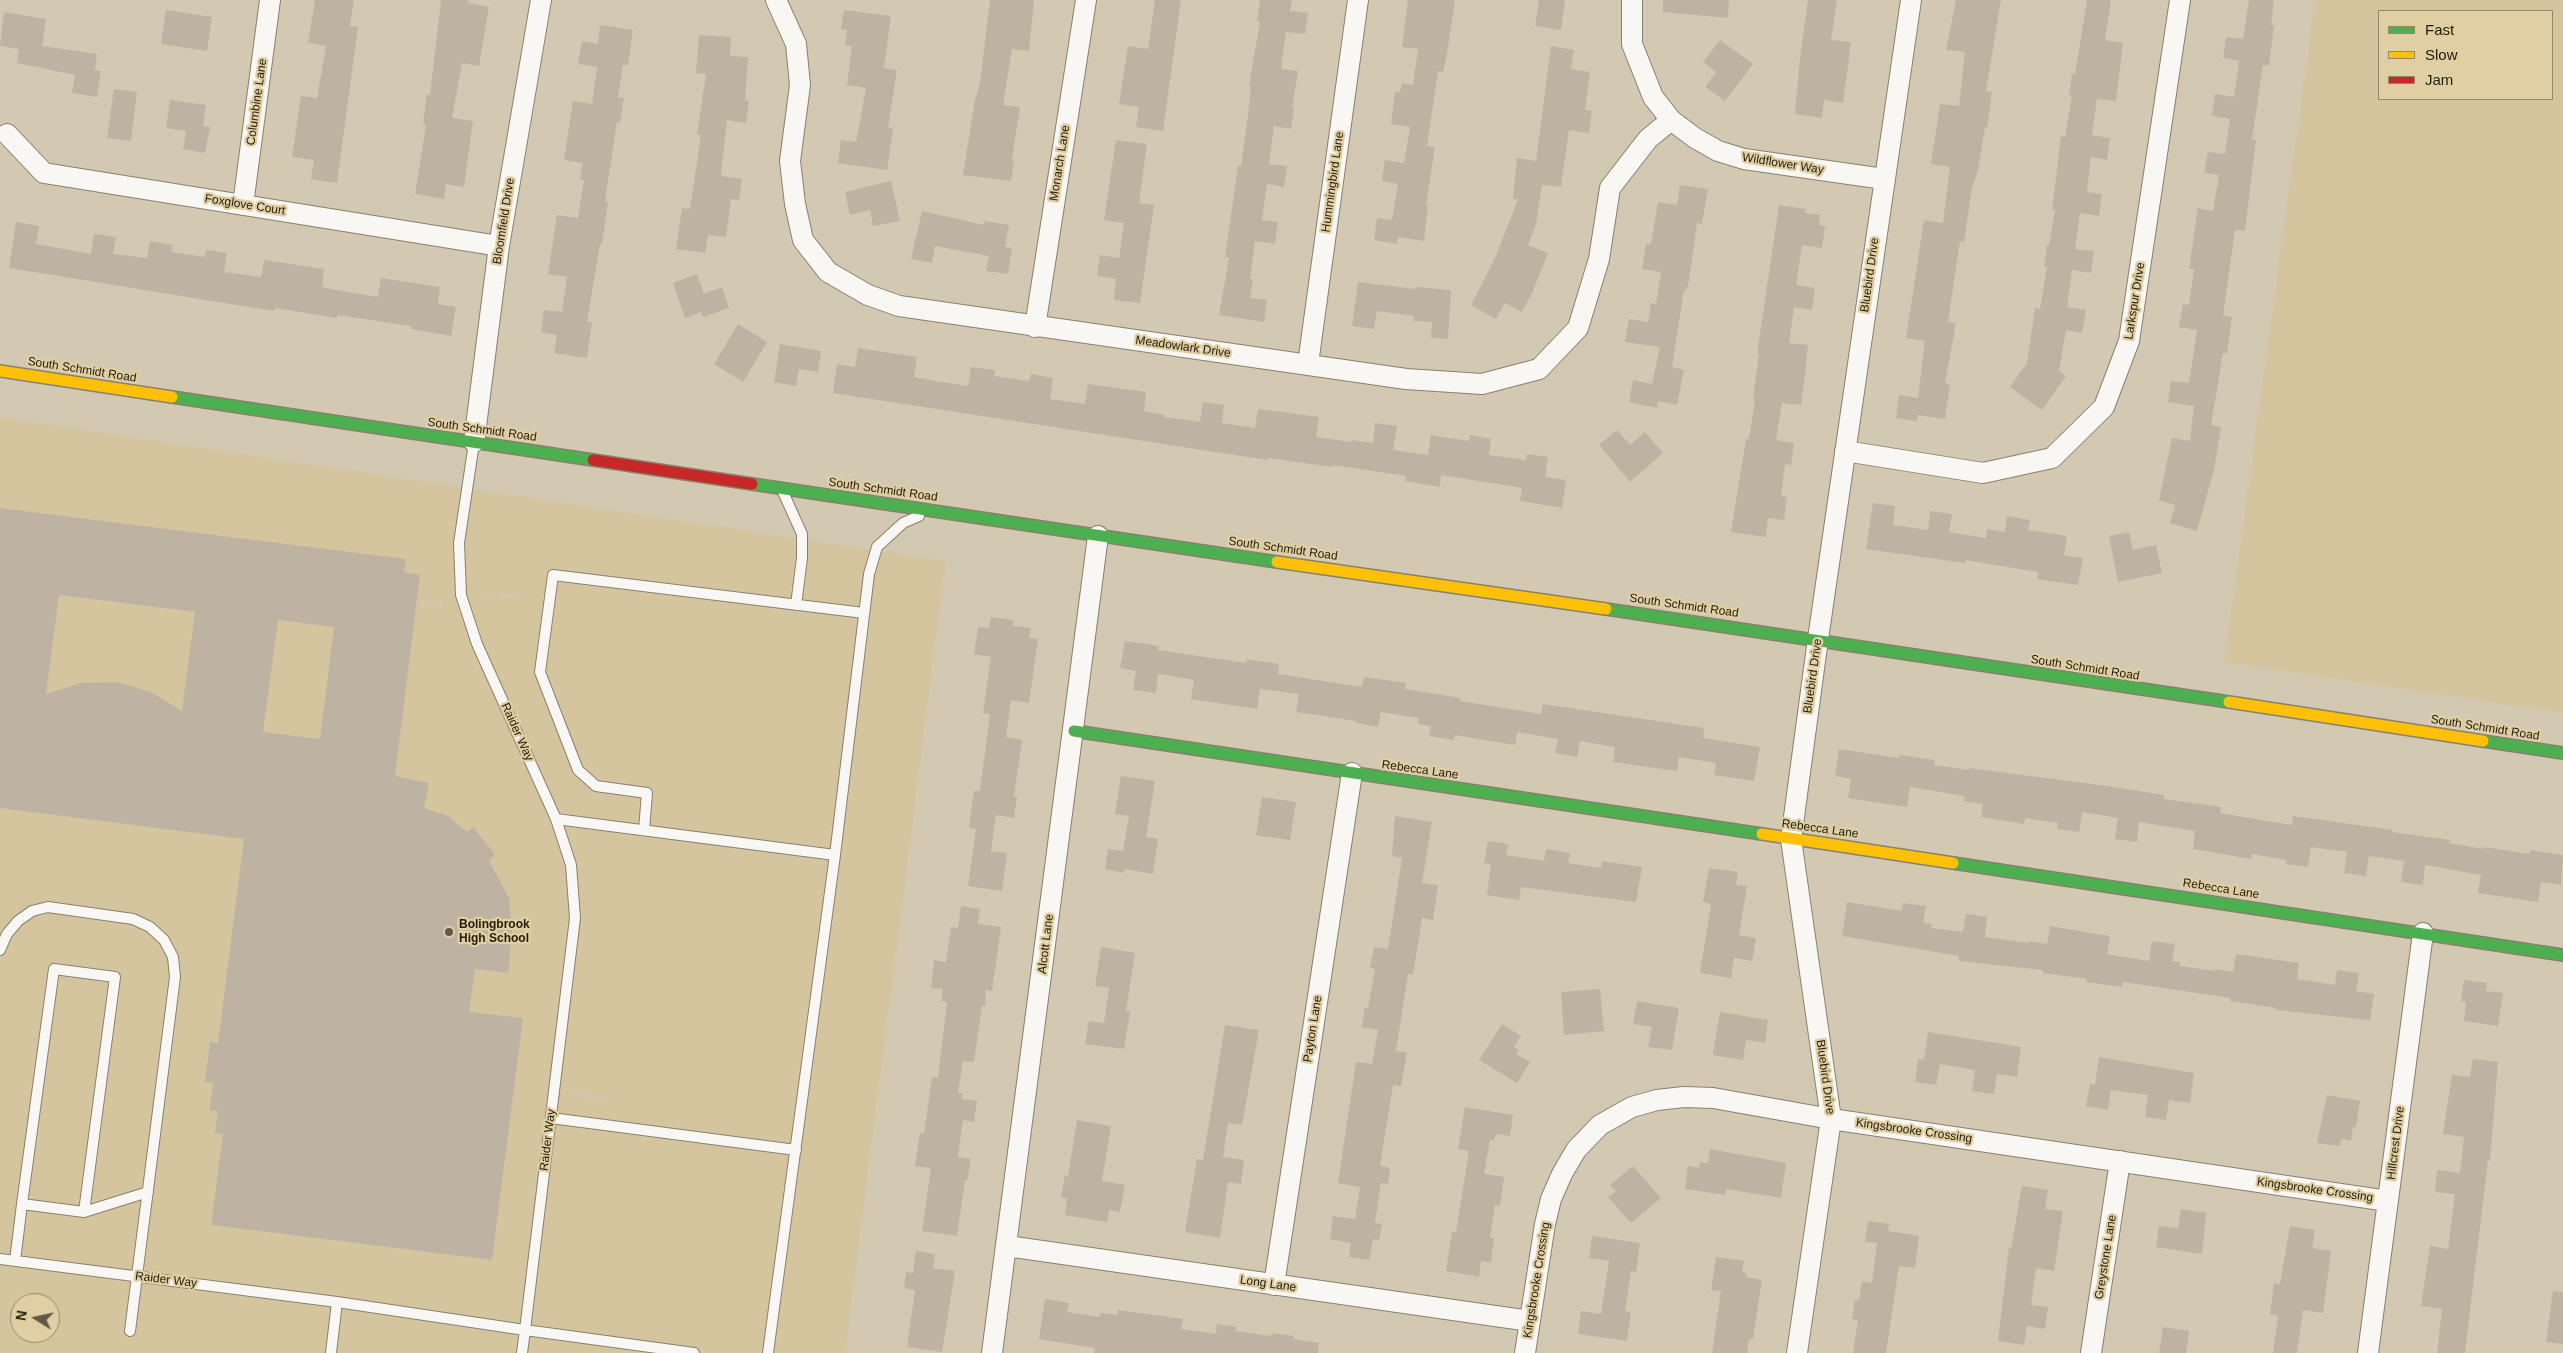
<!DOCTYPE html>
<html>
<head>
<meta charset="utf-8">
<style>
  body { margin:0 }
  #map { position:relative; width:2563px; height:1353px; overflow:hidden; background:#d3c9b2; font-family:Helvetica,sans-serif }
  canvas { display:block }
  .legend { position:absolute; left:2378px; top:10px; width:175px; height:90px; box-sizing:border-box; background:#e1cfa4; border:1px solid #958767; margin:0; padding:6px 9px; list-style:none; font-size:15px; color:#221c0b }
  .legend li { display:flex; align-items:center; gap:10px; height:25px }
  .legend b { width:25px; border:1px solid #958767 }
  .north { position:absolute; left:10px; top:1293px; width:50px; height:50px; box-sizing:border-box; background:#e1cfa4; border:1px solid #958767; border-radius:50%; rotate:280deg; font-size:14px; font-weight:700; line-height:20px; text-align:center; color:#221c0b }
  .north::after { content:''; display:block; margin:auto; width:18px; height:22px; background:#605945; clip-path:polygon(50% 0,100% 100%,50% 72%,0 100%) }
</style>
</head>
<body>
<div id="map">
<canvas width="2563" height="1353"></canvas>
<ul class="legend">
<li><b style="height:6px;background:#4caf50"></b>Fast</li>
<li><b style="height:6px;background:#ffc107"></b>Slow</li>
<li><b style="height:6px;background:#c62828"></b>Jam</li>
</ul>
<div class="north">N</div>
</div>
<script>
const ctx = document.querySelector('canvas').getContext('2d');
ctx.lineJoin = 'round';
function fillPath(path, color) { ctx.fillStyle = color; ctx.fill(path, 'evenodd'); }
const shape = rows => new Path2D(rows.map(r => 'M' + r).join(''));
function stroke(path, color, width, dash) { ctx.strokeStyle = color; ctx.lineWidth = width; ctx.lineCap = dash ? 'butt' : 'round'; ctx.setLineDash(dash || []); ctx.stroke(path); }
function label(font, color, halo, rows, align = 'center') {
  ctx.font = font + ' Helvetica,sans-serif'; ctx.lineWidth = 4.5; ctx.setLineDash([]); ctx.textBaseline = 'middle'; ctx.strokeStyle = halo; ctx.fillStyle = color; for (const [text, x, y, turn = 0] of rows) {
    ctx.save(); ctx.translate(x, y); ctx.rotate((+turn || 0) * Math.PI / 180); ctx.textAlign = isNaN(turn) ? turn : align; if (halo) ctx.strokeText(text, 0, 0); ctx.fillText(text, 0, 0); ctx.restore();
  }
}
const built = shape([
  [2315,0,2563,0,2563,713,2224,662],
  [2379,11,2552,11,2552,99,2379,99],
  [0,417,946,561,845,1353,0,1353],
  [20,1303,50,1303,50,1333,20,1333]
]);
const building = shape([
  [315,0,354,0,350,26,358,27,337,183,311,179,314,160,292,157,301,96,317,98,326,46,308,43],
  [441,0,469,0,468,3,489,7,479,66,462,63,452,118,473,121,464,187,446,184,444,199,415,194,426,125,423,124,427,94,430,95],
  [990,0,1034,0,1029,51,1012,49,1003,105,1020,107,1012,159,1014,160,1011,181,963,175,975,100,980,83],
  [1155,0,1181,0,1163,131,1136,127,1139,107,1119,104,1128,46,1148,49],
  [1260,0,1292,0,1290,11,1308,13,1305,34,1286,32,1281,69,1298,71,1292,108,1294,108,1291,129,1274,126,1269,164,1287,166,1284,187,1267,184,1262,220,1278,222,1275,244,1255,241,1250,279,1253,280,1250,298,1267,300,1264,322,1219,315,1229,258,1225,257,1238,166,1241,166,1247,123,1251,86,1249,86,1260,22,1257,21],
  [1408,0,1455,0,1447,54,1443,72,1438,71,1427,146,1435,147,1426,205,1428,206,1424,241,1398,237,1397,244,1374,240,1377,218,1392,220,1398,184,1382,181,1385,160,1404,163,1410,127,1391,124,1395,92,1400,92,1402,83,1413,85,1418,49,1402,47],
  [1539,0,1565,0,1561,30,1535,26],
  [1663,0,1729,0,1728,18,1663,12],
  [1808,0,1837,0,1831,40,1851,42,1843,103,1824,100,1822,118,1795,114,1800,58],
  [1956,0,2001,0,1986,91,1992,92,1987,128,1985,127,1978,171,1972,188,1964,242,1960,241,1948,322,1956,323,1945,383,1950,384,1945,419,1917,415,1917,421,1896,418,1899,395,1918,398,1925,341,1906,338,1924,220,1943,223,1950,167,1931,164,1940,104,1959,106,1965,52,1946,50],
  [2087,0,2111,0,2105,40,2123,43,2116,101,2097,99,2092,135,2110,138,2107,160,2091,157,2087,192,2102,194,2099,216,2080,213,2075,249,2094,251,2091,273,2072,270,2067,307,2086,310,2082,333,2066,330,2059,371,2066,376,2042,410,2010,387,2027,363,2035,308,2040,309,2047,267,2044,267,2047,245,2049,245,2055,210,2052,210,2061,136,2065,137,2072,96,2069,95,2072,73,2075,74],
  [2249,0,2274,0,2271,25,2274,25,2269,65,2263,65,2252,140,2256,140,2245,231,2235,230,2223,316,2232,317,2227,353,2223,353,2211,425,2221,427,2214,470,2197,531,2170,523,2175,505,2159,500,2172,438,2190,441,2194,406,2168,402,2171,381,2189,383,2197,330,2179,327,2183,304,2189,305,2194,269,2189,269,2198,208,2213,211,2219,175,2204,173,2208,152,2225,154,2230,119,2212,116,2215,94,2234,97,2239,61,2223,58,2226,37,2243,39],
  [166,10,212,17,207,51,161,44],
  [844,10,891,16,884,68,897,70,888,128,893,129,887,170,838,163,841,140,856,142,866,88,847,85,852,46,845,45,847,30,841,29],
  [4,12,46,19,42,46,97,54,95,70,101,71,97,97,72,93,75,75,17,63,19,49,0,46],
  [600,25,633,30,628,65,623,65,618,97,624,98,620,123,617,122,605,201,608,202,602,244,600,244,587,322,592,322,587,358,554,353,557,335,541,332,544,310,562,312,567,277,548,274,557,215,578,218,584,180,580,180,583,163,564,160,573,101,592,104,597,67,578,64,582,41,598,44],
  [699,35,731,37,730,56,748,57,745,101,749,101,746,123,727,120,723,155,721,176,742,179,739,200,731,199,726,237,708,235,705,253,676,249,682,208,690,209,701,135,697,134,706,74,696,73],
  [1720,40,1753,64,1725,101,1705,87,1716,72,1703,62],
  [1551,46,1574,50,1571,69,1590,72,1585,110,1592,111,1589,133,1569,130,1561,187,1542,185,1536,224,1528,245,1548,253,1533,291,1522,312,1505,303,1496,319,1471,305,1496,256,1518,199,1513,199,1517,158,1536,161],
  [114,89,137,92,131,141,107,138],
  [170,100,206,105,203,126,210,127,205,153,183,149,186,131,166,128],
  [1116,140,1147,144,1139,203,1154,205,1140,303,1114,300,1116,279,1097,276,1100,255,1119,258,1124,223,1104,220],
  [891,181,900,221,873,226,870,210,850,215,845,192],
  [1680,185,1708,189,1702,224,1697,223,1689,281,1686,291,1684,290,1672,367,1684,370,1677,405,1658,401,1657,408,1629,402,1633,380,1652,384,1660,347,1625,342,1629,319,1648,322,1651,303,1656,304,1661,272,1642,269,1646,244,1651,244,1658,202,1677,205],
  [1779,205,1806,209,1805,213,1820,215,1819,225,1825,226,1822,248,1802,245,1796,285,1815,288,1812,310,1794,307,1789,343,1808,345,1804,383,1801,405,1782,403,1776,440,1794,443,1791,465,1785,464,1781,496,1787,497,1784,520,1768,518,1766,537,1731,532,1746,439,1749,439,1755,399,1753,399,1759,354,1757,354],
  [922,211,984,225,984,221,1009,225,1005,247,1012,248,1008,274,986,271,989,256,935,246,932,263,911,259],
  [16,222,39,226,36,244,91,254,94,234,116,237,113,254,147,258,150,241,173,245,172,252,205,257,206,250,227,253,224,272,261,277,264,260,324,269,322,287,341,291,378,297,381,278,440,287,438,304,456,307,451,336,411,329,411,326,337,315,337,318,275,308,274,311,9,268],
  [697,274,704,294,722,287,729,308,703,317,701,312,685,318,673,283],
  [1358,282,1416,289,1416,287,1451,290,1448,339,1431,338,1432,322,1413,321,1414,316,1377,311,1374,329,1352,326],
  [738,324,767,342,743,382,714,364],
  [780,344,821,351,818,372,799,369,796,386,774,382],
  [858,348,917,357,914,377,935,381,968,386,971,367,995,370,994,376,1029,381,1031,374,1053,378,1050,399,1085,404,1088,384,1146,392,1144,411,1165,415,1164,417,1200,422,1203,402,1224,405,1222,423,1255,428,1258,409,1297,414,1319,417,1316,437,1351,442,1351,440,1373,443,1375,423,1397,426,1393,450,1428,455,1431,435,1469,441,1470,435,1491,439,1489,455,1526,460,1527,454,1548,457,1545,477,1566,480,1562,508,1520,501,1522,488,1441,475,1440,487,1405,481,1406,476,1333,465,1333,467,1268,458,1267,460,833,393,837,364,855,367],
  [1617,430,1630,445,1645,432,1663,453,1630,482,1599,445],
  [1873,503,1895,506,1893,525,1928,530,1930,511,1952,514,1949,532,1986,538,1987,529,2005,532,2007,516,2030,520,2028,530,2067,536,2064,555,2083,558,2078,585,2037,579,2038,572,1966,560,1965,563,1866,549],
  [0,508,406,559,404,572,420,575,395,776,429,783,424,808,448,816,467,832,473,827,495,854,489,861,509,898,512,934,508,973,475,969,469,1012,523,1018,492,1260,211,1225,223,1134,215,1133,218,1111,210,1110,213,1083,205,1082,210,1042,218,1043,244,839,0,808],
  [59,595,195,612,182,711,151,692,117,682,81,683,46,694],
  [278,620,334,627,320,739,263,732],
  [2129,532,2133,550,2156,545,2162,573,2118,582,2109,536],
  [991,617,1013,620,1013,626,1031,628,1029,638,1038,639,1029,703,1011,700,1006,737,1022,740,1014,796,1017,797,1014,818,996,815,991,851,1007,853,1002,891,968,886,976,829,969,828,974,791,980,791,990,714,983,713,991,657,974,654,978,627,989,628],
  [1125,641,1159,646,1158,650,1246,663,1247,659,1279,664,1278,674,1362,687,1364,677,1406,683,1405,689,1461,698,1460,701,1541,714,1543,704,1704,728,1703,738,1760,747,1754,781,1714,775,1716,763,1679,757,1677,771,1613,762,1615,747,1580,741,1577,757,1555,753,1558,739,1517,732,1515,745,1455,735,1454,740,1429,736,1431,726,1418,724,1419,718,1381,712,1378,727,1356,723,1356,721,1296,712,1299,694,1260,689,1257,709,1191,699,1194,680,1158,674,1156,693,1133,690,1136,671,1120,668],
  [1839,749,1899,758,1899,755,1935,760,1934,765,1969,770,1969,768,2107,786,2164,795,2164,799,2221,807,2220,813,2292,825,2293,816,2393,830,2392,832,2450,840,2449,843,2484,849,2484,847,2529,854,2530,850,2563,855,2561,885,2541,882,2538,902,2478,893,2481,875,2425,865,2423,885,2401,882,2404,861,2369,856,2366,876,2344,873,2347,852,2311,847,2308,867,2286,864,2287,860,2252,854,2251,859,2193,849,2195,831,2139,822,2137,842,2115,839,2118,818,2082,812,2079,832,2057,829,2058,823,2025,818,2024,824,1981,817,1983,804,1964,801,1965,796,1910,787,1907,807,1848,798,1851,779,1835,776],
  [1121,776,1155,781,1146,837,1158,839,1153,874,1125,869,1124,873,1105,869,1108,849,1123,851,1129,816,1115,814],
  [1262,797,1296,802,1290,840,1256,835],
  [1395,816,1432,822,1422,883,1438,885,1433,920,1422,918,1413,975,1408,974,1396,1051,1407,1052,1401,1086,1393,1085,1380,1166,1390,1168,1388,1184,1381,1183,1375,1223,1382,1224,1379,1240,1373,1239,1369,1260,1349,1257,1351,1243,1330,1239,1333,1216,1355,1219,1360,1187,1338,1183,1356,1062,1372,1064,1378,1030,1362,1027,1365,1007,1368,1008,1375,969,1370,968,1374,947,1388,949,1402,858,1392,856],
  [1488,841,1508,844,1506,855,1544,861,1546,849,1570,853,1568,863,1601,868,1602,861,1642,867,1636,902,1521,887,1519,900,1487,895,1491,864,1484,863],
  [1709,868,1738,872,1736,885,1747,886,1739,935,1756,938,1752,961,1734,958,1731,978,1700,973,1711,904,1703,902],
  [1847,902,1902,911,1903,903,1926,906,1923,923,1932,924,1931,928,1963,932,1966,914,1987,917,1985,937,2029,943,2029,941,2047,944,2050,926,2110,936,2107,954,2149,961,2152,941,2175,944,2172,961,2180,962,2180,966,2215,971,2215,969,2233,972,2236,954,2299,963,2297,979,2335,985,2337,970,2359,973,2356,991,2374,994,2370,1020,2276,1010,2276,1008,2230,1001,2230,998,2211,995,2123,982,2122,987,2086,982,2087,979,2043,973,2043,970,1959,961,1959,956,1842,936],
  [961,906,980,909,978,924,1001,927,992,991,986,990,985,1006,982,1006,974,1062,963,1061,958,1093,962,1093,962,1099,977,1101,974,1122,963,1120,958,1157,971,1159,967,1181,965,1180,957,1236,922,1231,931,1168,915,1166,920,1133,924,1134,932,1077,938,1078,947,1002,941,1001,943,989,931,988,934,960,946,962,951,927,958,928],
  [1101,947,1135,953,1126,1011,1130,1012,1124,1049,1085,1044,1089,1021,1104,1023,1109,988,1095,986],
  [2464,980,2487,983,2486,991,2503,993,2498,1026,2464,1021,2466,1002,2461,1001],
  [1600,989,1604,1031,1564,1035,1561,992],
  [1637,1001,1679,1008,1672,1050,1648,1047,1652,1027,1633,1024],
  [1720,1012,1768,1020,1765,1043,1746,1040,1743,1060,1713,1055],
  [1502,1024,1521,1036,1514,1047,1519,1050,1516,1054,1530,1062,1517,1083,1479,1060],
  [1225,1025,1259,1030,1242,1125,1228,1123,1223,1157,1244,1160,1241,1184,1228,1182,1220,1238,1185,1232,1197,1159,1203,1160],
  [1928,1032,2021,1047,2017,1077,1997,1074,1994,1094,1972,1091,1975,1070,1940,1064,1936,1085,1915,1082,1918,1059,1924,1060],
  [2099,1057,2194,1073,2190,1103,2169,1100,2166,1120,2145,1117,2148,1095,2111,1090,2108,1110,2086,1106,2090,1084,2095,1085],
  [2473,1059,2498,1062,2490,1161,2488,1160,2465,1353,2437,1353,2442,1309,2421,1306,2430,1246,2448,1249,2455,1194,2435,1192,2437,1170,2460,1173,2464,1137,2443,1134,2452,1075,2470,1077],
  [2327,1095,2360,1101,2356,1127,2353,1127,2351,1141,2341,1139,2340,1146,2317,1143],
  [1465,1107,1513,1115,1510,1136,1496,1134,1494,1141,1490,1140,1484,1174,1504,1177,1500,1206,1495,1205,1490,1238,1494,1238,1491,1262,1481,1261,1479,1277,1446,1271,1452,1232,1456,1232,1469,1151,1458,1149],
  [1077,1120,1111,1126,1102,1181,1125,1185,1120,1212,1109,1210,1107,1222,1065,1215,1067,1199,1061,1197,1065,1175,1068,1176],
  [1710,1149,1786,1163,1781,1198,1726,1189,1725,1195,1685,1189,1688,1166,1699,1168,1700,1162,1708,1163],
  [1633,1166,1661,1198,1631,1223,1608,1197,1616,1191,1610,1185],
  [2022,1186,2048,1190,2045,1209,2063,1211,2054,1271,2036,1268,2031,1305,2048,1307,2045,1329,2027,1326,2024,1345,1998,1341,2009,1247,2011,1248],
  [2181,1209,2206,1213,2202,1254,2156,1247,2159,1226,2178,1228],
  [1868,1221,1889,1224,1888,1231,1919,1236,1915,1268,1899,1266,1886,1353,1853,1353,1858,1320,1852,1319,1855,1300,1859,1301,1862,1281,1872,1283,1877,1243,1865,1242],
  [2290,1226,2315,1230,2312,1248,2331,1251,2323,1313,2303,1310,2297,1353,2273,1353,2278,1316,2270,1314,2274,1283,2280,1284],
  [1592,1236,1640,1243,1636,1272,1631,1271,1625,1311,1631,1312,1627,1341,1578,1334,1581,1311,1601,1314,1609,1261,1589,1258],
  [916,1251,935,1254,933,1268,955,1271,942,1352,907,1347,915,1290,904,1288,906,1272,913,1273],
  [1716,1257,1744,1261,1742,1272,1747,1273,1746,1277,1762,1280,1753,1339,1749,1339,1747,1353,1712,1353,1721,1291,1711,1290],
  [2553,1291,2563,1292,2563,1344,2546,1342],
  [1045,1299,1069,1303,1067,1312,1099,1317,1100,1313,1118,1315,1118,1310,1183,1319,1181,1329,1216,1334,1217,1324,1236,1327,1235,1331,1272,1336,1273,1333,1294,1336,1293,1339,1319,1343,1318,1353,1094,1353,1095,1348,1039,1339],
  [2163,1327,2189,1331,2186,1353,2159,1353]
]);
const path = shape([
  [484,599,523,593],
  [422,606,443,605],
  [572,1094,609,1099]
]);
const lane = shape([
  [783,492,802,534,802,558,796,605],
  [556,819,835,855,768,1353],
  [644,830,647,793,596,786,578,770,540,672,553,575,864,613],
  [835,855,869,574,877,547,903,523,919,516],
  [0,950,7,934,18,921,32,911,48,907,133,919,150,927,164,940,173,957,175,977,130,1331],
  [551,1118,796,1150],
  [84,1212,148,1192],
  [0,1259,337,1302,525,1330,575,918,571,865,556,819,477,644,461,595,459,543,474,443],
  [15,1261,22,1204,54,969,115,977,84,1212,22,1204],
  [331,1353,337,1302],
  [522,1353,525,1330,694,1353]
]);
const street = shape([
  [776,0,796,44,800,85,790,161,795,204,803,240,828,272,868,295,899,306,1406,379,1482,384,1539,369,1578,328,1599,259,1610,188,1648,139,1671,120],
  [1632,0,1632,44,1653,97,1671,120,1695,138,1718,151,1744,159,1884,179],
  [7,134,44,173,499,246],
  [243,205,270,0],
  [1035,327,1086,0],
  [1308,364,1358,0],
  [474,442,499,246,541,0],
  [1845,451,1983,473,2052,458,2104,407,2129,341,2180,0],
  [1007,1246,1530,1321],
  [1274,1285,1352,773],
  [992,1353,1098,536],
  [1525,1353,1545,1224,1551,1199,1562,1174,1576,1150,1600,1125,1632,1107,1657,1100,1684,1097,1713,1098,1831,1119,2388,1201],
  [1797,1353,1831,1119,1791,839,1818,639,1911,0],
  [2091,1353,2120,1161],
  [2368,1353,2423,933]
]);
const fast = shape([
  [172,397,593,460],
  [752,484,1277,562],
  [1606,609,2229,702],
  [1074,731,1762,834],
  [2483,741,2563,753],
  [1953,863,2563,955]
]);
const slow = shape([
  [0,371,172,397],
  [1277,562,1606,609],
  [2229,702,2483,741],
  [1762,834,1953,863]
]);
const jam = shape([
  [593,460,752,484]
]);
const markers = [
  [449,932,5,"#605945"]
];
const streetNames = [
  ["Columbine Lane",257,102,-82],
  ["Monarch Lane",1060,163,-81],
  ["Wildflower Way",1783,164,9],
  ["Hummingbird Lane",1333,182,-82],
  ["Foxglove Court",245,205,9],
  ["Bloomfield Drive",504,221,-81],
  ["Bluebird Drive",1870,275,-82],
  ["Larkspur Drive",2135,301,-81],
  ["Meadowlark Drive",1183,347,8],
  ["South Schmidt Road",82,370,9],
  ["South Schmidt Road",482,430,8],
  ["South Schmidt Road",883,490,8],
  ["South Schmidt Road",1283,549,8],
  ["South Schmidt Road",1684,606,8],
  ["South Schmidt Road",2085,668,9],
  ["Bluebird Drive",1813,676,-82],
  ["South Schmidt Road",2485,728,9],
  ["Raider Way",517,732,66],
  ["Rebecca Lane",1420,770,8],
  ["Rebecca Lane",1820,829,8],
  ["Rebecca Lane",2221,889,9],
  ["Alcott Lane",1046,944,-83],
  ["Payton Lane",1313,1029,-81],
  ["Bluebird Drive",1825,1077,82],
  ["Kingsbrooke Crossing",1914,1131,8],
  ["Raider Way",548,1140,-83],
  ["Hillcrest Drive",2396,1143,-83],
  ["Kingsbrooke Crossing",2315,1190,8],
  ["Greystone Lane",2106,1257,-81],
  ["Raider Way",166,1280,7],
  ["Kingsbrooke Crossing",1537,1280,-81],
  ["Long Lane",1268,1284,8]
];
const poiNames = [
  ["Bolingbrook",459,925],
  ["High School",459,939]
];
fillPath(built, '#d5c59f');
fillPath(building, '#beb3a2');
stroke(lane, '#88806e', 12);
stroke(street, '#88806e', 22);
stroke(fast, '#88806e', 14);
stroke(slow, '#88806e', 14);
stroke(jam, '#88806e', 14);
stroke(path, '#ccc9c2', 3, [4, 4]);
stroke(lane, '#f8f7f3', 10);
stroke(street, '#f8f7f3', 20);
stroke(fast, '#4caf50', 11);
stroke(slow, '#ffc107', 11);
stroke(jam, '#c62828', 11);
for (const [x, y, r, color] of markers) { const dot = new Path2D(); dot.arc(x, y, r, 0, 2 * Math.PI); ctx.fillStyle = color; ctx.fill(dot); stroke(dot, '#e1cfa4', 2); }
label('12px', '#221c0b', '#e1cfa4', streetNames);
label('bold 12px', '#221c0b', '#e1cfa4', poiNames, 'left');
</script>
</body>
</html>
